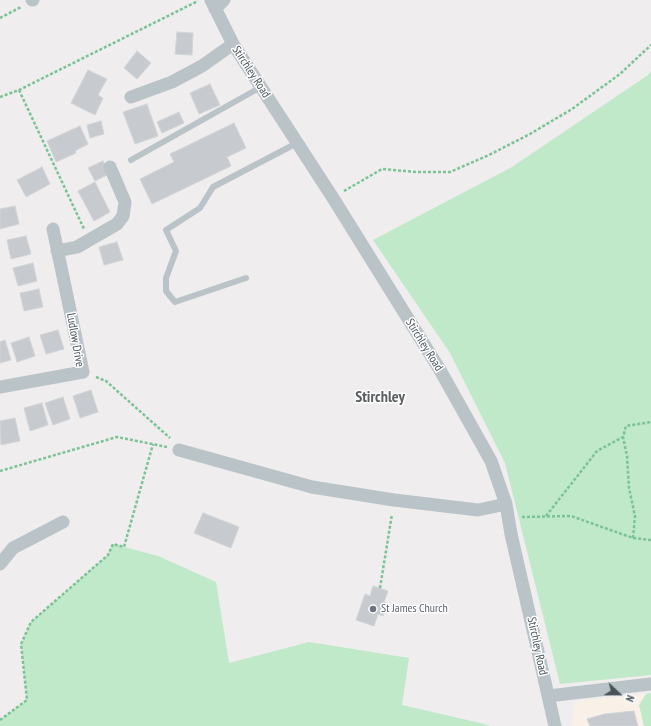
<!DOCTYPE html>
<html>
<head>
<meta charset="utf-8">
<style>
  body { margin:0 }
  #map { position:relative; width:651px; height:726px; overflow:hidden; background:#efeded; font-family:"PT Sans Narrow",sans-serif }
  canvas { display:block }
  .north { position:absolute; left:599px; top:674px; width:40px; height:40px; -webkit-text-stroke:3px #fff; paint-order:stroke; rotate:112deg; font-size:11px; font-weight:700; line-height:16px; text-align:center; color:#475258 }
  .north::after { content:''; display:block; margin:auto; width:14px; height:18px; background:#475258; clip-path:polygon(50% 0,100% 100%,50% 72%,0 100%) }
</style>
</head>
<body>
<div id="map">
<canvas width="651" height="726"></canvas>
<div class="north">N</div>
</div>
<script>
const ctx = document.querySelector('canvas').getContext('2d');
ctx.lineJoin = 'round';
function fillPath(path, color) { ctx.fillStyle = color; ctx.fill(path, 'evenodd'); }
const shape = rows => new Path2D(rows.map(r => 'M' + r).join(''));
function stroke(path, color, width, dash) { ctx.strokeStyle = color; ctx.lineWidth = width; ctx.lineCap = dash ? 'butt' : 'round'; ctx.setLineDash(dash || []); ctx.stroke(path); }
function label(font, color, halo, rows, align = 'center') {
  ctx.font = font + ' "PT Sans Narrow",sans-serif'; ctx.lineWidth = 3; ctx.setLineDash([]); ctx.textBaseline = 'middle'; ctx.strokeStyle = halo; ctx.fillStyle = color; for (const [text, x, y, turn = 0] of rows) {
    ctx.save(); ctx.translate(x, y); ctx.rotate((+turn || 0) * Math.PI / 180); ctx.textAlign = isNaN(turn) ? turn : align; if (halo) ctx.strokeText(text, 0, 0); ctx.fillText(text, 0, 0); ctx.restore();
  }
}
const commercial = shape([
  [646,694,639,705,644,726,572,726,575,701]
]);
const green = shape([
  [651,71,651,675,560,684,505,463,450,353,373,240,512,167,648,75],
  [113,544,158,556,216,582,229,663,309,642,409,658,402,705,480,723,490,726,0,726,0,720,27,700,21,644,31,622,108,555],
  [651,693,651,726,644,726,639,705,646,694]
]);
const building = shape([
  [177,32,193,33,192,55,175,54,177,32],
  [137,51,151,63,137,79,124,68,137,51],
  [88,70,107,79,98,95,103,98,95,115,71,103,88,70],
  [210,84,220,105,199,114,190,93,210,84],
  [147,104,158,136,135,144,123,112,147,104],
  [179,112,184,123,162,133,157,122,179,112],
  [101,121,104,134,90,138,87,125,101,121],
  [234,123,246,148,227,157,231,166,152,204,140,179,174,162,170,154,234,123],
  [80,126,88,144,75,151,76,153,56,162,47,141,80,126],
  [103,161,109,174,95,181,88,168,103,161],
  [42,167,50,184,26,197,17,180,42,167],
  [95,182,110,212,94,221,78,191,95,182],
  [15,206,19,224,0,229,0,209,15,206],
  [26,236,31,254,11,259,7,240,26,236],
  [117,242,123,260,104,265,99,247,117,242],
  [33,263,37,281,18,286,13,268,33,263],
  [39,289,43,307,24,311,20,293,39,289],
  [58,330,64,349,46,354,40,335,58,330],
  [29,337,35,356,17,362,11,343,29,337],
  [5,340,11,360,0,363,0,342,5,340],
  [91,390,98,412,80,418,73,396,91,390],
  [63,397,70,419,53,425,45,403,63,397],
  [42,403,48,425,30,431,24,408,42,403],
  [15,418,20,441,1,445,0,421,15,418],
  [203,513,239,527,231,548,194,533,203,513],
  [373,586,388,591,384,602,387,603,383,616,378,614,374,626,356,620,365,594,370,596,373,586],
  [634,711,638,726,590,726,587,719,605,714,634,711]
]);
const path = shape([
  [0,18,21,7],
  [19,90,84,229],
  [0,97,19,90,198,1],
  [344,191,382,169,416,172,450,172,489,155,530,134,572,109,620,74,651,45],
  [96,377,106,381,170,438],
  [0,471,117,437,167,447],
  [546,516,597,451,623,437],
  [522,517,571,516,633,538,651,540],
  [633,538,635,516,629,488,627,456,623,437,626,426,651,422],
  [380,588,392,514],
  [0,720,27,700,21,644,31,622,108,555,113,544,124,547,153,444]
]);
const service = shape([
  [131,160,261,87],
  [246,278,175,302,166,291,166,278,176,251,166,230,200,208,213,187,297,143]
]);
const minor = shape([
  [32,0,33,0],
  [211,0,233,44,333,198,440,370,491,461,506,504,511,534,555,726],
  [215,9,224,0],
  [131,97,172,82,202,66,233,44],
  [57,251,77,247,117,224,123,216,125,202,110,167],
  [0,387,83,372,53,229],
  [179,450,312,487,394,500,478,510,506,504],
  [0,564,13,548,63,522],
  [548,696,651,684]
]);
const markers = [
  [373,609,4,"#6b7280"]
];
const streetNames = [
  ["Stirchley Road",251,72,57],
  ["Ludlow Drive",75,340,80],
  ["Stirchley Road",424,345,58],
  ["Stirchley Road",537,646,78]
];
const worshipNames = [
  ["St James Church",381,609]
];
const districtNames = [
  ["Stirchley",380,397]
];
fillPath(commercial, '#f9f1e7');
fillPath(green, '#bfe9c9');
fillPath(building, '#c7cbcf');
stroke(building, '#d1d4d8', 1);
stroke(path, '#7bc295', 2.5, [3, 2]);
stroke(service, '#b9c3c8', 6);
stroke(minor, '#b9c3c8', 13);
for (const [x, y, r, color] of markers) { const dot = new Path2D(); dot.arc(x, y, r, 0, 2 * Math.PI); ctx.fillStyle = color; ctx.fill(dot); stroke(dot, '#fff', 1.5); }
label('12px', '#475258', '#fff', streetNames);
label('12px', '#5b616d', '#fff', worshipNames, 'left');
label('bold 16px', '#5a5e61', '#fff', districtNames);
</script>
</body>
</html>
